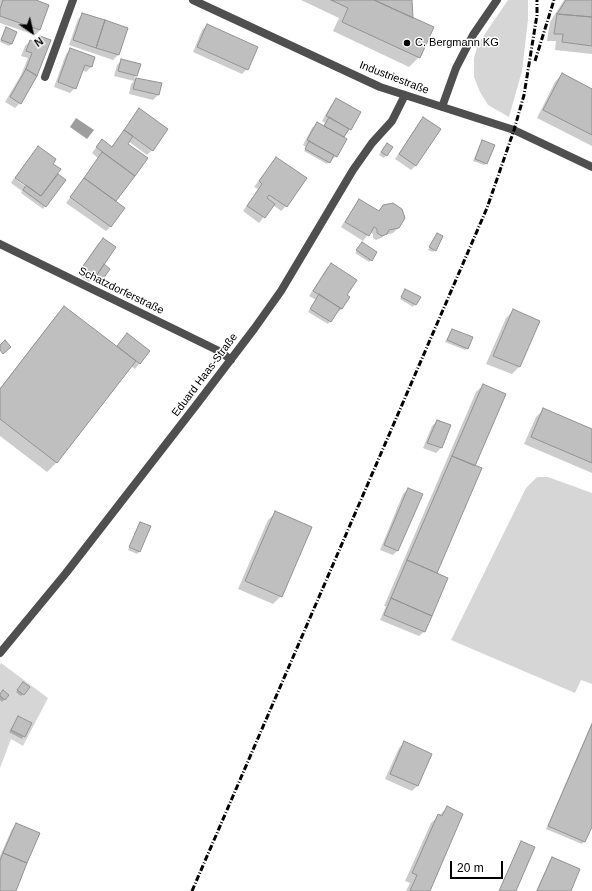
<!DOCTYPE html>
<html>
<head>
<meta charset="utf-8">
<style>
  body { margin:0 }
  #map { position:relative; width:592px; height:891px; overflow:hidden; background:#fff; font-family:Arial,sans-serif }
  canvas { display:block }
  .north { position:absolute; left:12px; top:12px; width:40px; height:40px; -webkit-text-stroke:3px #fff; paint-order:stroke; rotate:146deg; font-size:11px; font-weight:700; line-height:16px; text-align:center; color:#000 }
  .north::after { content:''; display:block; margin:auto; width:14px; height:18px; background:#000; clip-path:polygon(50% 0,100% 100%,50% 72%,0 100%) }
  .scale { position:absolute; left:450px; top:861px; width:53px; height:18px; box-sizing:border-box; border:2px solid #000; border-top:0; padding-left:5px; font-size:12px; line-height:14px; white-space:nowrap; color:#000; -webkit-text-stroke:3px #fff; paint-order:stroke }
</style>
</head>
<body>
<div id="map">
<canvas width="592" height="891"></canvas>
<div class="north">N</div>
<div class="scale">20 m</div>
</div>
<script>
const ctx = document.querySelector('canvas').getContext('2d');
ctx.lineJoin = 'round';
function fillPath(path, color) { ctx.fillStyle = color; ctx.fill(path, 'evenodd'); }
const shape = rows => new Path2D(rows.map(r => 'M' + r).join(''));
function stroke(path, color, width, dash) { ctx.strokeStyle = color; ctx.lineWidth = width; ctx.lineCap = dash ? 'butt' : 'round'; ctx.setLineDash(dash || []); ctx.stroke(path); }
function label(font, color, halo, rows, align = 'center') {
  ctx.font = font + ' Arial,sans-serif'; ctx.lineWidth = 3; ctx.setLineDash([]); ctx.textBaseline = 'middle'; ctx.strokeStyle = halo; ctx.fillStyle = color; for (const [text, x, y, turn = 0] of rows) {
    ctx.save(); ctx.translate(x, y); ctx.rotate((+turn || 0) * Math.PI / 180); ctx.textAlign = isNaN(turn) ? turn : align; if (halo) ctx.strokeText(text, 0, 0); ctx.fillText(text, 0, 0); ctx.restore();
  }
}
const green = shape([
  [508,0,528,0,528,20,522,71,509,117,488,105,480,92,474,77,474,58,478,44],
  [537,477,548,477,592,493,592,684,581,680,575,693,451,640,526,488],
  [1,663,48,698,23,746,11,739,0,768,0,665]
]);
const water = shape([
  [76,118,94,130,87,139,70,127]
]);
const shadow = shape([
  [0,0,32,0,40,30,35,35,0,23],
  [301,0,411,0,412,18,419,57,409,67,333,31,339,18],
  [564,0,592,0,592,54,555,50,556,41,547,41,550,22],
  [83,14,127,29,118,55,113,60,69,45,78,19],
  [207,25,247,69,242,74,193,52,202,30],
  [6,29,12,44,9,46,0,42,4,31],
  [40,37,20,103,15,108,5,102,21,75,28,58,21,56,25,46,30,41,34,43],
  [71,49,94,58,91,67,86,72,82,70,75,88,70,93,54,87,66,54],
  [122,60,139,65,136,76,134,78,161,84,158,95,153,100,129,94,131,84,134,81,114,76,117,65],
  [562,74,592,90,592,146,537,118,555,82],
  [336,100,350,129,343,138,336,156,327,164,304,151,306,147,303,145,312,128,317,123,323,127,325,123,322,121,331,105],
  [140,109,152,150,147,155,128,141,127,144,146,158,115,202,111,226,106,231,66,203,98,158,92,153,97,146,102,141,111,147],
  [423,119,416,165,411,170,395,159,418,124],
  [482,141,487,163,484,165,473,161,480,144],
  [385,146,392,147,384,158,379,155],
  [38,147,52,164,56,174,65,180,43,209,21,193,22,191,11,183,14,178,26,187,27,185,15,177],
  [276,158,306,178,286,206,281,211,273,205,259,223,243,211,258,189,254,187],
  [360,200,378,211,383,206,398,228,393,233,385,235,381,238,376,240,373,238,373,234,370,232,363,241,341,227,355,205],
  [437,234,435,250,433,252,428,250],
  [103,239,100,268,109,269,98,284,92,279,89,282,77,274,98,244],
  [360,246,371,260,369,262,355,253],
  [331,264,346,295,342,309,336,313,328,324,308,312,316,300,309,296,326,269],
  [406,290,419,298,413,307,400,299],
  [64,307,116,347,127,335,149,352,135,369,131,366,56,463,47,472,0,436,0,388,55,317],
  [514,310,539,321,519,367,512,374,486,364,506,318],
  [452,330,467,348,465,350,445,342],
  [483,385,474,466,480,469,436,574,424,632,419,636,380,620,386,606,384,606,476,392],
  [544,409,592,430,592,473,524,444,536,417],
  [437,421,441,448,436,453,423,448,432,426],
  [408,489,398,550,393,555,380,550,403,494],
  [276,513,281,596,273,604,238,589,268,520],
  [141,523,140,551,137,554,128,550,138,525],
  [21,685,23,694,21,696,16,692],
  [0,695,8,695,2,702,0,700],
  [18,717,30,723,22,739,9,732],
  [592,722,592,824,584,842,582,844,546,829],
  [404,743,431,754,417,786,412,791,385,779,399,748],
  [447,808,429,891,406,891,410,883,405,881,431,823],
  [17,824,14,891,0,891,0,856,12,829],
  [521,842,515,891,499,891,519,845],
  [552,858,570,891,536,891,550,860]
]);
const building = shape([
  [3,0,36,0,49,5,40,30,0,16,0,9,3,0],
  [331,0,374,0,434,27,420,58,342,22,348,8,331,0],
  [374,0,412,0,413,18,374,0],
  [566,0,592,0,592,17,557,14,566,0],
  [82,13,105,20,96,48,73,40,82,13],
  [557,14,592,17,592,46,562,42,563,34,554,34,557,14],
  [105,20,128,28,119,55,96,48,105,20],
  [207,24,258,47,248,70,197,47,207,24],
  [6,27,17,32,12,44,1,40,6,27],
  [40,36,51,40,37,76,26,69,32,53,26,51,30,40,37,43,40,36],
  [70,48,95,57,92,67,85,65,76,89,58,82,70,48],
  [121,59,141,64,137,76,118,71,121,59],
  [26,69,37,76,21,104,10,97,26,69],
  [562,73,592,89,592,135,543,110,562,73],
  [136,78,162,83,159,95,133,89,136,78],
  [336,98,361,112,351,130,326,116,336,98],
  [139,108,168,129,153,151,124,130,139,108],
  [329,117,349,129,344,137,324,126,329,117],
  [423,117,441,129,416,166,399,154,423,117],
  [317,122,347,139,337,157,307,140,317,122],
  [124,130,133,136,128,144,148,158,135,176,96,147,102,139,112,147,124,130],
  [482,140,495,145,487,164,475,159,482,140],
  [309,141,334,155,330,163,305,149,309,141],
  [387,143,393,147,387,156,381,152,387,143],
  [38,146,56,159,53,164,61,169,41,196,15,178,38,146],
  [102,152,135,176,116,201,84,178,102,152],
  [276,157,307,178,287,207,269,195,267,198,275,204,265,218,247,206,262,184,259,181,276,157],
  [58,174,66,180,46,207,23,190,26,185,41,196,58,174],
  [84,178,125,208,111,227,70,197,84,178],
  [359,199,379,211,383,205,393,203,402,209,405,218,399,228,389,230,387,234,382,236,377,233,377,229,374,227,369,236,345,222,359,199],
  [437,233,443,236,436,251,429,247,437,233],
  [103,238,116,247,95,278,81,269,103,238],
  [362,242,377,252,372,261,356,250,362,242],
  [331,263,357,280,347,295,350,297,342,309,313,291,331,263],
  [104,264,110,269,101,282,95,278,104,264],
  [405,289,421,297,416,305,401,297,405,289],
  [319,294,340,308,331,322,310,309,319,294],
  [64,306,136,361,57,463,0,419,0,389,64,306],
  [513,309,540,321,520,367,493,356,513,309],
  [452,329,473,337,468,349,447,340,452,329],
  [127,333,150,351,140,364,117,346,127,333],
  [5,340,11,347,3,354,0,350,0,345,5,340],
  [483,384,506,394,475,466,452,456,483,384],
  [543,408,592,429,592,463,531,437,543,408],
  [437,420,451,425,442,448,427,443,437,420],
  [452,456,482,468,437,573,407,560,452,456],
  [408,488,423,494,398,551,384,545,408,488],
  [275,511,312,527,282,597,245,581,275,511],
  [140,522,151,526,140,552,129,547,140,522],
  [407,560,448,578,432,616,391,598,407,560],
  [391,598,432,616,425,632,384,615,391,598],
  [23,682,30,687,24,695,17,690,23,682],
  [3,690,9,695,5,700,0,696,0,694,3,690],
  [18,716,32,723,25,737,11,730,18,716],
  [592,724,592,827,585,842,548,826,592,724],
  [404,741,432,754,418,786,390,774,404,741],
  [447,806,463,814,430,891,410,891,417,875,412,873,438,814,442,816,447,806],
  [16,823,40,833,27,863,3,853,16,823],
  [521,841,535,847,516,891,499,891,521,841],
  [3,853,27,863,16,891,0,891,0,861,3,853],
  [552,857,580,869,571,891,537,891,552,857]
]);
const street = shape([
  [193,0,380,87,514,130,592,167],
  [45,77,73,0],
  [442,107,456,68,473,35,497,0],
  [0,244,221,352,231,360],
  [0,653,66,573,197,404,254,329,281,291,353,170,372,143,392,121,405,95]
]);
const rail = shape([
  [535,61,554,0],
  [192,891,487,208,514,130,524,95,537,15,537,0]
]);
const markers = [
  [407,43,4,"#000"]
];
const poiNames = [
  ["C. Bergmann KG",415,43]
];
const streetNames = [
  ["Industriestraße",394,78,21],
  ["Schatzdorferstraße",121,291,26],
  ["Eduard Haas-Straße",205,375,-53]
];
fillPath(green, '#d6d6d6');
fillPath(water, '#9d9d9d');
fillPath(shadow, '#0003');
fillPath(building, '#bfbfbf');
stroke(building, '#939393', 1);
stroke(street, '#4f4f4f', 8);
stroke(rail, '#000', 3, [6, 2, 1, 2]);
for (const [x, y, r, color] of markers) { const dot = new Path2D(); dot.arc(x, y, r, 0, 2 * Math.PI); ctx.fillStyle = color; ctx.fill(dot); stroke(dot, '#fff', 1.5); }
label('11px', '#000', '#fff', poiNames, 'left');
label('11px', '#000', '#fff', streetNames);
</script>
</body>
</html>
